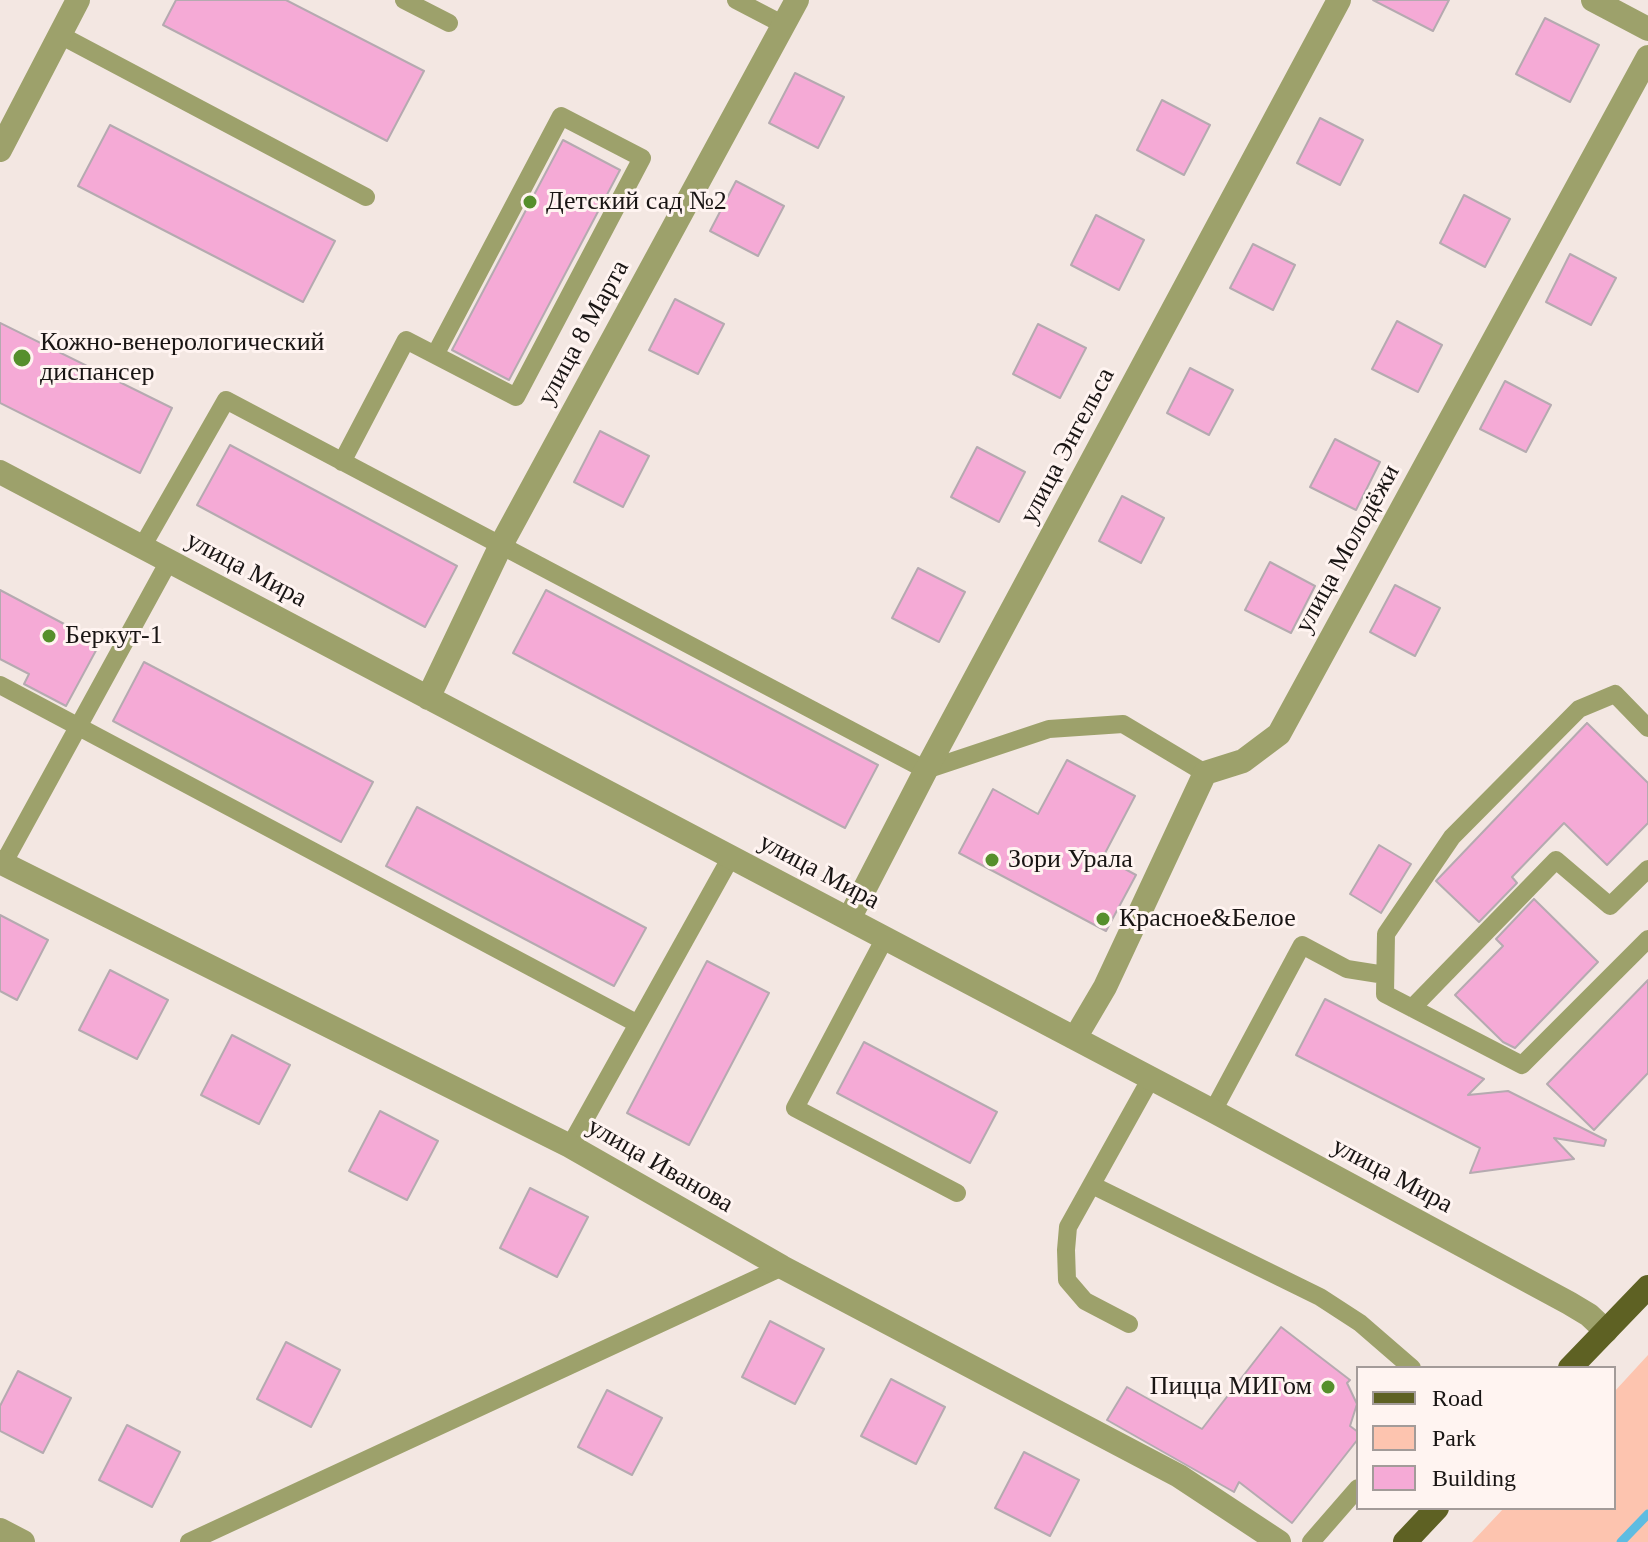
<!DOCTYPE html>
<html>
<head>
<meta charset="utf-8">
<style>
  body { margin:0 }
  #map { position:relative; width:1648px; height:1542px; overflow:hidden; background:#f3e7e2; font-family:"Times New Roman",serif }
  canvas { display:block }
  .legend { position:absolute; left:1356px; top:1366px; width:260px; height:144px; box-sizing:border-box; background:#fff4f1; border:2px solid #a39b99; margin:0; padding:10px 14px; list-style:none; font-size:24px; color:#191514 }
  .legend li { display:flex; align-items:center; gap:16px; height:40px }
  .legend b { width:40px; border:2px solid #a39b99 }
</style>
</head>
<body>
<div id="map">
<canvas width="1648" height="1542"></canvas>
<ul class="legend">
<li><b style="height:10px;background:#5e6123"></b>Road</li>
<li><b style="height:22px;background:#fdc4af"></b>Park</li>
<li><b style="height:22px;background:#f5aad6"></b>Building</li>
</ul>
</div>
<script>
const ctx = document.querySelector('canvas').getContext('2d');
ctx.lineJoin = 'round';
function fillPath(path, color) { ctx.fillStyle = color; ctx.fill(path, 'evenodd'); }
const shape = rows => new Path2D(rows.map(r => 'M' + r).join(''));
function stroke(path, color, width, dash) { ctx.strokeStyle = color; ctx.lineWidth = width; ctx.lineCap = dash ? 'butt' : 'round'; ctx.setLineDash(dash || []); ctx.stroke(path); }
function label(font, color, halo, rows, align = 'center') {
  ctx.font = font + ' "Times New Roman",serif'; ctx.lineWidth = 6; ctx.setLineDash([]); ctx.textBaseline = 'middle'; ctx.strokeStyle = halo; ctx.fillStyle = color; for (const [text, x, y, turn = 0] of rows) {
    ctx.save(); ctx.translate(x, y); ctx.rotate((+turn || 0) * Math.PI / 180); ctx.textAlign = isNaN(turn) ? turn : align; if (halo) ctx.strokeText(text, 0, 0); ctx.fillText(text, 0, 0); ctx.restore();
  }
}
const green = shape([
  [1648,1355,1648,1542,1472,1542,1504,1508,1614,1508,1614,1392]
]);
const stream = shape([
  [1621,1542,1648,1514]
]);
const building = shape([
  [176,0,286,0,424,71,387,141,163,25,176,0],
  [1373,0,1449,0,1433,31,1373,0],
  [1545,18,1599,45,1570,102,1516,74,1545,18],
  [795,73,844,97,818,148,769,123,795,73],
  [1162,100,1210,125,1184,175,1137,150,1162,100],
  [1320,118,1363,140,1340,185,1297,163,1320,118],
  [110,125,335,241,303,302,78,186,110,125],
  [563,140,620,170,509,380,452,350,563,140],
  [736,181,784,206,758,256,710,231,736,181],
  [1464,195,1510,219,1485,267,1440,243,1464,195],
  [1096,215,1144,240,1119,290,1071,265,1096,215],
  [1253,244,1295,265,1273,310,1230,288,1253,244],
  [1570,254,1616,278,1591,325,1546,302,1570,254],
  [675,299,724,324,698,374,649,350,675,299],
  [1397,321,1442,345,1418,392,1372,369,1397,321],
  [0,323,172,408,140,473,0,403,0,323],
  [1038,324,1086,348,1060,398,1013,374,1038,324],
  [1190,368,1233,390,1209,435,1167,413,1190,368],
  [1505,381,1551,405,1526,452,1480,429,1505,381],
  [600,431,649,456,623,507,574,482,600,431],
  [1335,439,1380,462,1356,510,1310,487,1335,439],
  [230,445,457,566,425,627,197,505,230,445],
  [977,447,1025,472,999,522,951,497,977,447],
  [1122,496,1164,518,1141,563,1099,541,1122,496],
  [1270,562,1315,586,1291,633,1245,610,1270,562],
  [918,568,965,592,939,642,892,618,918,568],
  [1395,585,1440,608,1415,656,1370,632,1395,585],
  [0,590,100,643,66,706,24,684,29,674,0,659,0,590],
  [546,590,878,765,845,828,513,653,546,590],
  [144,662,373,782,341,842,113,721,144,662],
  [1587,723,1648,783,1648,823,1607,865,1564,823,1512,877,1517,883,1479,922,1436,881,1587,723],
  [1067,760,1135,796,1103,857,1136,875,1106,931,959,853,993,789,1038,814,1067,760],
  [417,807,646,928,614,986,386,866,417,807],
  [1379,845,1411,864,1381,913,1350,894,1379,845],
  [1534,899,1598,962,1515,1048,1503,1042,1455,995,1503,946,1496,939,1534,899],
  [0,915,48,940,17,1000,0,991,0,915],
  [707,961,769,993,689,1145,627,1113,707,961],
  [110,970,168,1000,137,1059,79,1030,110,970],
  [1648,980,1648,1073,1594,1130,1547,1084,1648,980],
  [1325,999,1484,1079,1468,1095,1508,1091,1606,1140,1604,1146,1554,1138,1574,1159,1470,1173,1480,1148,1296,1055,1325,999],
  [232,1035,290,1065,259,1124,201,1095,232,1035],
  [864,1042,997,1112,970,1163,837,1093,864,1042],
  [380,1111,438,1141,407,1200,349,1171,380,1111],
  [530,1188,588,1217,557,1277,500,1248,530,1188],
  [770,1321,824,1349,795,1404,742,1377,770,1321],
  [1281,1327,1350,1380,1347,1383,1357,1404,1350,1426,1358,1432,1358,1439,1292,1523,1239,1482,1234,1492,1107,1420,1127,1387,1202,1429,1281,1327],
  [286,1342,340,1370,311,1427,257,1399,286,1342],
  [18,1371,71,1398,43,1453,0,1431,0,1406,18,1371],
  [891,1379,945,1407,916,1464,861,1436,891,1379],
  [607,1390,662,1418,632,1475,578,1447,607,1390],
  [127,1425,180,1452,152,1507,99,1480,127,1425],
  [1024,1452,1079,1480,1050,1536,995,1508,1024,1452]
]);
const lane = shape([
  [404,0,449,23],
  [736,0,784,25],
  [60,35,366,197],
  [342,462,406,340,435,355,516,397,642,158,561,116,435,355],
  [142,547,226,400,926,770,1049,729,1123,724,1205,773],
  [0,685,638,1024],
  [1648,728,1615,694,1579,709,1452,837,1386,934,1385,994,1522,1065,1648,939],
  [3,864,169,561],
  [885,938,795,1108,957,1193],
  [1412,1008,1556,860,1610,906,1648,869],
  [1213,1111,1302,945,1347,969,1385,975],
  [570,1146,731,857],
  [1092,1185,1320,1297,1360,1323,1412,1368],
  [1129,1324,1085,1301,1067,1280,1066,1250,1068,1227,1151,1078],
  [189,1542,782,1267],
  [1311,1542,1358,1488]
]);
const street = shape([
  [1593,0,1648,29],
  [0,150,78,0],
  [0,472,1213,1111,1569,1303,1589,1315,1606,1331],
  [428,698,501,545,797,0],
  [0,862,570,1146,782,1267,1179,1476,1279,1542],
  [849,919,926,770,1339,0],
  [1075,1038,1105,987,1205,773,1243,761,1279,734,1648,57],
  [0,1530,23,1542]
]);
const primary = shape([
  [1570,1368,1648,1287],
  [1405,1542,1437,1508]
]);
const markers = [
  [530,202,8,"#568f2c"],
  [22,358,10,"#568f2c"],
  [49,636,8,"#568f2c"],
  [992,860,8,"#568f2c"],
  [1103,919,8,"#568f2c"],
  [1328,1387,8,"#568f2c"]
];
const poiNames = [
  ["Детский сад №2",546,202],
  ["Кожно-венерологический",40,343],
  ["диспансер",40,373],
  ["Беркут-1",65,636],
  ["Зори Урала",1008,860],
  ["Красное&Белое",1119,919],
  ["Пицца МИГом",1312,1387,"right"]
];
const streetNames = [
  ["улица 8 Марта",584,333,-61],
  ["улица Энгельса",1068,446,-62],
  ["улица Молодёжи",1348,549,-61],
  ["улица Мира",246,570,28],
  ["улица Мира",819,872,28],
  ["улица Иванова",660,1166,30],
  ["улица Мира",1392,1176,28]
];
fillPath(green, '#fdc4af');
stroke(stream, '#5ebce1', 9);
fillPath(building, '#f5aad6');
stroke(building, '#b5aab0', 2);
stroke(lane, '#9da16b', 18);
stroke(street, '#9da16b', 24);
stroke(primary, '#5e6123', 24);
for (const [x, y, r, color] of markers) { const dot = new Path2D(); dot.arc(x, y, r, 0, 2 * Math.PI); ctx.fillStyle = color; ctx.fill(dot); stroke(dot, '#fff4f1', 3); }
label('26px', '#191514', '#fff4f1', poiNames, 'left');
label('26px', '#191514', '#fff4f1', streetNames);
</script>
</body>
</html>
